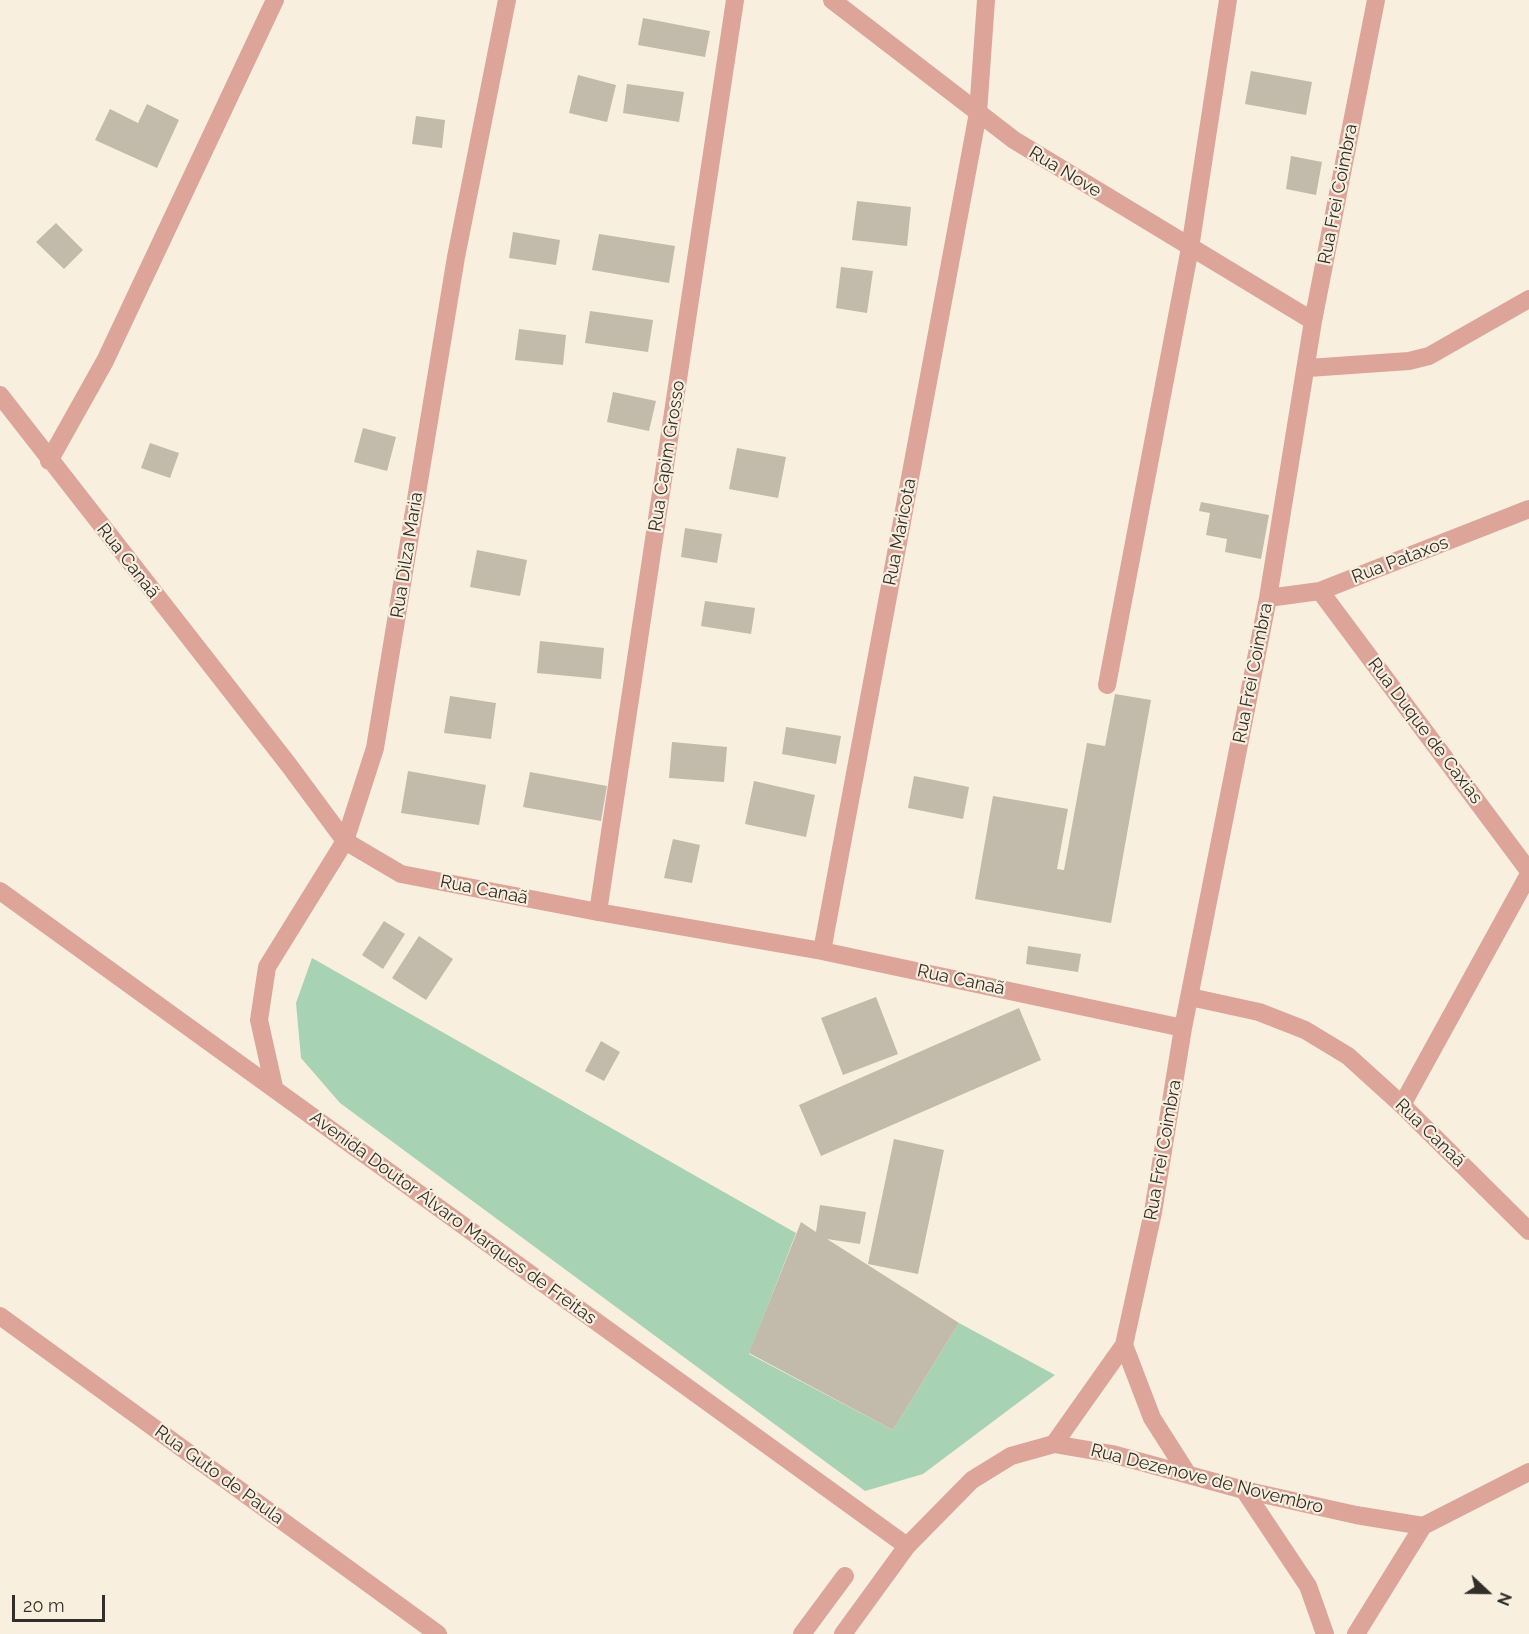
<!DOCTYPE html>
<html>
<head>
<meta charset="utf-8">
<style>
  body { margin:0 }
  #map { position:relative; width:1529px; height:1634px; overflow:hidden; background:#f8efdf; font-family:Raleway,sans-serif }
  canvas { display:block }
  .north { position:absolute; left:1457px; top:1562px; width:60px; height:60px; -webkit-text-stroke:4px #f8efdf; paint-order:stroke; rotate:112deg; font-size:16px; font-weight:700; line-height:24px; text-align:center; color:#322f29 }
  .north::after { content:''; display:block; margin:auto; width:21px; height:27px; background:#322f29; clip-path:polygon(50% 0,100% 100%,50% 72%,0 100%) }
  .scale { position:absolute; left:12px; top:1595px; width:93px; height:27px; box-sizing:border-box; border:3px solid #322f29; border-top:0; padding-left:8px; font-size:18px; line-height:21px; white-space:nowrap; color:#322f29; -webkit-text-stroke:4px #f8efdf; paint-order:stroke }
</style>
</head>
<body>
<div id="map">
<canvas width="1529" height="1634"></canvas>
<div class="north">N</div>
<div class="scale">20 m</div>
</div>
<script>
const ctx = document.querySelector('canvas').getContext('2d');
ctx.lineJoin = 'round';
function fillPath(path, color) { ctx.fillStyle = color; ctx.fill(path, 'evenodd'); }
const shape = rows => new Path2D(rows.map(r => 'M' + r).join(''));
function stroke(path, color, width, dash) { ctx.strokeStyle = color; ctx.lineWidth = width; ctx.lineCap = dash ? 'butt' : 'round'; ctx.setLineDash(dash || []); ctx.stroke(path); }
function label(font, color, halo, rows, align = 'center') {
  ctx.font = font + ' Raleway,sans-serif'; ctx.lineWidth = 4.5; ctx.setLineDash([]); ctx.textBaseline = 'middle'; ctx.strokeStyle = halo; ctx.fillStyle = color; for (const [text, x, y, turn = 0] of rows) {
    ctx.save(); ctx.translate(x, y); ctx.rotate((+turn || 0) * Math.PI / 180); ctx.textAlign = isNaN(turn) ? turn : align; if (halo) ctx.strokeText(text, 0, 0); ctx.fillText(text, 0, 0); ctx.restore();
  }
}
const green = shape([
  [312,958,796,1233,749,1354,893,1430,959,1323,1055,1375,923,1474,865,1491,340,1103,301,1058,296,1003]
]);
const building = shape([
  [643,18,710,31,705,57,638,45],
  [1251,71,1312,82,1306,115,1245,104],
  [578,75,616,85,607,122,569,113],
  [627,84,684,92,679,122,623,113],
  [147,104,179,120,157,168,95,140,110,109,138,123],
  [416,116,445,120,442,148,412,144],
  [1291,156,1322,162,1316,195,1286,189],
  [857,201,911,207,907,246,852,240],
  [56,223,83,250,64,269,36,242],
  [513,232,560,240,556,265,509,258],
  [599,234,675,246,669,283,592,270],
  [841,267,873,271,867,313,836,308],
  [590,311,653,320,648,352,585,343],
  [519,329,566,335,563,365,515,360],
  [613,392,656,401,649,431,607,422],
  [363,428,396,437,387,471,354,462],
  [150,443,179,453,170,478,141,468],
  [737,448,786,457,778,498,729,489],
  [1201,502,1269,515,1261,559,1225,552,1227,539,1206,535,1210,513,1199,511],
  [685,528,722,534,717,563,681,557],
  [477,550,527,560,520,596,470,587],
  [705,601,755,608,751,634,701,626],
  [540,641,604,648,601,679,537,673],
  [1115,694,1151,700,1111,923,975,899,993,796,1068,809,1057,869,1064,870,1087,743,1105,746],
  [450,696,496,703,491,739,444,733],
  [786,727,841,736,836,764,782,754],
  [672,742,727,747,724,782,669,778],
  [408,771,486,785,479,825,401,813],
  [530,772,607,786,601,821,523,807],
  [914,776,969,787,963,819,908,808],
  [754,781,815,795,806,837,745,824],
  [673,839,700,845,692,883,664,878],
  [384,921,405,934,383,969,362,955],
  [419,936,453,959,426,1000,392,978],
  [1028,946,1081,954,1078,972,1026,964],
  [876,997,898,1054,843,1075,821,1018],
  [1019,1008,1041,1060,821,1156,799,1105],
  [601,1041,620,1052,604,1081,585,1071],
  [894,1139,944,1150,918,1274,868,1264],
  [820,1205,866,1212,860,1244,827,1239,959,1323,893,1430,749,1353,801,1222,816,1232]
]);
const minor = shape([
  [832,0,1014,140,1313,321],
  [1308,368,1409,361,1429,356,1529,299],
  [0,395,288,764,345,841,401,874,598,912,822,951,1183,1028],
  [49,461,105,361,275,0],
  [1320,591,1529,871],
  [1268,598,1320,591,1529,509],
  [1107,685,1190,248,1228,0],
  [0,891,907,1546],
  [598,912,735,0],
  [822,951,978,113,986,0],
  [1190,997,1259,1012,1305,1030,1348,1056,1402,1105,1529,1231],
  [274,1087,259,1020,267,967,345,841,375,748,456,257,507,0],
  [1402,1105,1529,874],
  [0,1316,438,1634],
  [1124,1345,1152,1418,1187,1473],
  [1054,1444,1124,1345,1153,1212,1183,1028,1268,598,1313,321,1376,0],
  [1244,1490,1308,1586,1325,1634],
  [802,1634,845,1576]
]);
const tertiary = shape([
  [843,1634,907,1546,972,1480,1011,1456,1054,1444,1112,1454,1244,1490,1356,1515,1423,1526,1529,1472],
  [1356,1634,1423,1526]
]);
const streetNames = [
  ["Rua Nove",1065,172,31],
  ["Rua Frei Coimbra",1338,194,-79],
  ["Rua Capim Grosso",667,456,-81],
  ["Rua Maricota",900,532,-79],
  ["Rua Dilza Maria",407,555,-81],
  ["Rua Pataxos",1400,560,-21],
  ["Rua Canaã",128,561,52],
  ["Rua Frei Coimbra",1253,673,-79],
  ["Rua Duque de Caxias",1425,731,53],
  ["Rua Canaã",484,890,11],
  ["Rua Canaã",961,980,12],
  ["Rua Canaã",1430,1133,44],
  ["Rua Frei Coimbra",1163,1150,-80],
  ["Avenida Doutor Álvaro Marques de Freitas",453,1218,36],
  ["Rua Guto de Paula",219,1475,36],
  ["Rua Dezenove de Novembro",1207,1479,14]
];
fillPath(green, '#a8d2b4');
fillPath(building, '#c2baaa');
stroke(minor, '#dda499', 18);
stroke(tertiary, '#dda499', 18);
label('18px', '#322f29', '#f8efdf', streetNames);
</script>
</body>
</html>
